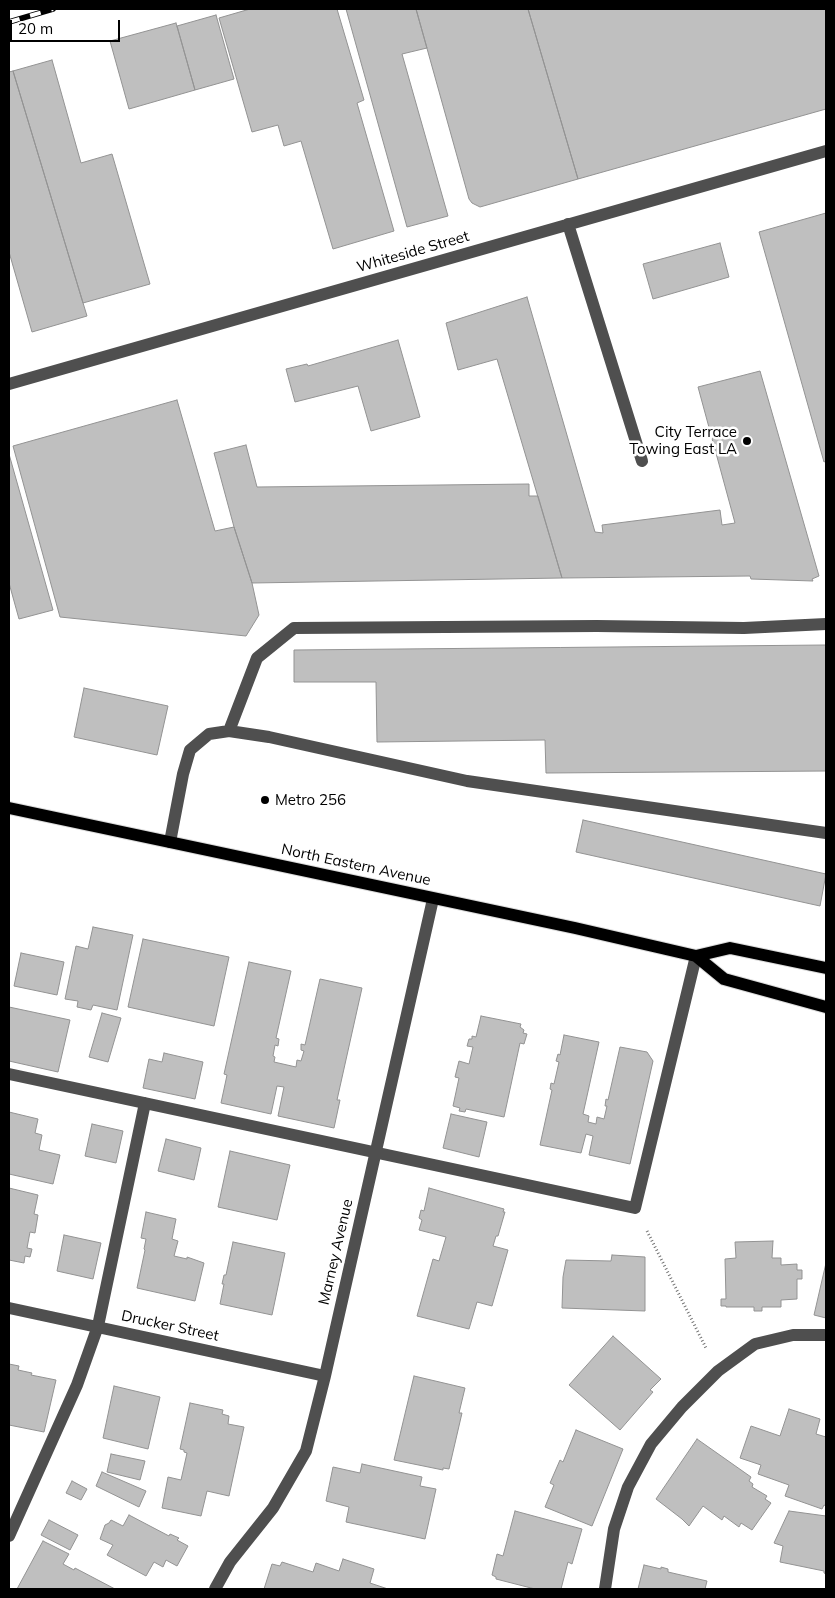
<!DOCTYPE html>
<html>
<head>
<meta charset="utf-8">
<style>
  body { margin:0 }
  #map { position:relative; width:835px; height:1598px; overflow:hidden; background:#fff; font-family:Mulish,sans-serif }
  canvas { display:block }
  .frame { position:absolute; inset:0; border:10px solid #000; pointer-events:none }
  .scale { position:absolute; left:10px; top:20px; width:110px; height:22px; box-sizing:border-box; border:2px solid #000; border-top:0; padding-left:6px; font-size:15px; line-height:18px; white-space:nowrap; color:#000; -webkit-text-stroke:4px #fff; paint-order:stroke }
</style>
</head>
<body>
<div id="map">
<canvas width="835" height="1598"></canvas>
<div class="frame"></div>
<div class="scale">20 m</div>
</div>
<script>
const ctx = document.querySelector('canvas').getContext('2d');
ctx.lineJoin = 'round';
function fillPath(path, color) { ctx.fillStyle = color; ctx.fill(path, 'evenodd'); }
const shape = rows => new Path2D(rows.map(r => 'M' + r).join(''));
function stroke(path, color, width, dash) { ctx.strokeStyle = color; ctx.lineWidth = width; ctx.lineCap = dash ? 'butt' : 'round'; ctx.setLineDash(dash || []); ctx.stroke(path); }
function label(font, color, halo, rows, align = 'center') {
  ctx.font = font + ' Mulish,sans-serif'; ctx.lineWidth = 5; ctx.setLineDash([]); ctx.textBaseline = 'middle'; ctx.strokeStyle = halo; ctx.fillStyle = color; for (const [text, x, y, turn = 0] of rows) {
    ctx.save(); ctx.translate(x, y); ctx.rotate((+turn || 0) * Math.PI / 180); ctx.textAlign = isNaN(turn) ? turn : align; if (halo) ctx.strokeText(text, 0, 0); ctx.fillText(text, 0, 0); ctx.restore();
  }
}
const building = shape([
  [250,9,337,9,364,100,357,103,394,231,333,249,301,141,284,146,278,125,252,132,219,18,250,9],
  [346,9,416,9,427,48,402,54,448,216,407,227,346,9],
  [416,9,528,9,578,179,480,207,472,203,469,199,416,9],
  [528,9,826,9,826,109,578,179,528,9],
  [216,15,234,79,195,90,177,26,216,15],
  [176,23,195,90,129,109,110,41,176,23],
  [52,60,81,163,112,154,150,284,83,303,13,71,52,60],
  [13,71,87,316,32,332,9,252,9,72,13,71],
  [826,213,826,461,824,462,759,232,826,213],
  [720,243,729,277,653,299,643,264,720,243],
  [527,297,595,532,603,533,602,525,720,510,722,525,735,523,698,387,760,371,819,576,812,579,813,581,751,579,750,576,562,578,497,359,458,370,446,323,527,297],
  [398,340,420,417,371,431,358,386,295,402,286,369,307,364,308,366,398,340],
  [177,400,215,531,234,527,252,583,259,615,246,636,60,617,13,446,177,400],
  [246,445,257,487,529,484,529,496,538,496,562,578,252,583,234,527,214,453,246,445],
  [9,454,53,610,19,619,9,583,9,454],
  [826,645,826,771,546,773,545,740,377,742,376,682,294,682,294,650,826,645],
  [84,688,168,706,157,755,74,737,84,688],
  [583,820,826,874,820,906,576,852,583,820],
  [93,927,133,935,117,1010,93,1005,91,1010,77,1007,78,1001,65,999,76,946,88,949,93,927],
  [143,939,229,957,214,1026,128,1007,143,939],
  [21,953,64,962,57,995,14,986,21,953],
  [249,962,291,971,276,1038,279,1039,278,1046,275,1045,273,1056,275,1057,274,1062,296,1067,297,1060,301,1061,304,1051,301,1050,301,1044,305,1045,320,979,362,988,337,1100,340,1100,334,1128,278,1116,284,1087,277,1086,271,1114,221,1103,227,1075,224,1074,249,962],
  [9,1007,70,1020,58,1072,9,1061,9,1007],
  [102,1013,121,1018,108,1062,89,1057,102,1013],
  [481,1016,521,1024,520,1027,524,1030,523,1033,527,1034,524,1044,520,1043,504,1117,466,1109,465,1112,459,1111,460,1108,453,1106,459,1078,455,1077,459,1061,469,1064,473,1047,467,1046,469,1039,472,1039,472,1036,476,1037,481,1016],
  [564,1035,599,1042,583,1114,589,1116,588,1122,596,1124,597,1117,604,1119,607,1106,605,1106,606,1099,608,1100,620,1047,647,1052,653,1061,630,1164,589,1155,593,1136,586,1134,581,1153,540,1145,552,1090,550,1089,551,1083,554,1084,559,1062,556,1061,558,1054,560,1055,564,1035],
  [164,1053,203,1062,195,1099,143,1088,149,1059,162,1062,164,1053],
  [9,1112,38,1119,35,1133,42,1135,39,1150,60,1155,53,1184,9,1174,9,1112],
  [451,1114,487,1122,479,1157,443,1148,451,1114],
  [92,1124,123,1131,116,1163,85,1156,92,1124],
  [166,1139,201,1148,194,1180,158,1171,166,1139],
  [230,1151,290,1165,277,1220,218,1207,230,1151],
  [9,1188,38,1195,34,1214,38,1215,35,1233,30,1232,27,1248,32,1249,30,1257,25,1256,24,1263,9,1260,9,1188],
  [429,1188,504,1209,503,1212,505,1212,498,1236,496,1236,493,1246,508,1250,492,1306,477,1302,469,1329,417,1316,433,1259,439,1261,446,1237,419,1230,422,1220,419,1218,421,1210,424,1211,429,1188],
  [146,1212,176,1219,172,1239,178,1241,174,1256,187,1259,187,1257,204,1263,195,1301,137,1288,145,1250,144,1249,146,1239,141,1238,146,1212],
  [64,1235,101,1243,93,1279,57,1271,64,1235],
  [773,1241,772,1258,781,1258,781,1265,797,1264,797,1270,802,1270,802,1279,797,1279,797,1299,781,1300,781,1307,762,1307,762,1311,754,1311,754,1307,726,1307,726,1306,721,1306,721,1299,726,1299,725,1259,736,1258,735,1242,773,1241],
  [233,1242,285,1253,272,1315,220,1304,224,1284,222,1284,224,1275,226,1275,233,1242],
  [612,1255,645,1257,645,1311,562,1308,563,1277,566,1260,611,1261,612,1255],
  [826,1263,826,1318,814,1315,826,1263],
  [613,1336,661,1379,650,1390,653,1392,620,1430,569,1385,613,1336],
  [9,1364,19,1366,18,1370,32,1373,31,1375,56,1380,44,1432,9,1425,9,1364],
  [414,1376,465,1388,459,1413,462,1413,449,1469,443,1468,443,1470,394,1460,414,1376],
  [114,1386,160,1397,148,1449,103,1438,114,1386],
  [190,1403,223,1410,222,1414,229,1416,228,1424,244,1427,229,1496,207,1491,201,1516,162,1508,168,1477,181,1480,187,1453,184,1452,184,1450,180,1449,190,1403],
  [789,1409,820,1419,816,1434,826,1437,826,1506,824,1505,822,1509,785,1496,789,1485,758,1474,761,1465,740,1458,751,1426,780,1436,789,1409],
  [576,1430,623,1449,592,1526,545,1507,554,1485,550,1483,560,1460,563,1462,576,1430],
  [697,1439,751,1477,749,1481,753,1484,752,1487,767,1496,765,1499,771,1503,752,1530,741,1523,739,1527,724,1516,722,1520,703,1506,689,1526,682,1519,656,1499,697,1439],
  [111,1454,145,1461,140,1480,107,1472,111,1454],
  [362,1464,422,1477,420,1486,436,1489,425,1539,346,1522,349,1507,326,1501,333,1467,360,1473,362,1464],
  [102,1472,146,1491,139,1507,96,1486,102,1472],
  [72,1481,87,1489,81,1500,66,1493,72,1481],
  [515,1511,582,1529,572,1564,568,1562,561,1589,535,1589,496,1579,496,1577,492,1575,497,1554,503,1556,515,1511],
  [789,1511,826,1516,826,1574,824,1573,824,1571,780,1562,783,1546,774,1543,789,1511],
  [129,1515,169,1536,170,1534,179,1538,177,1540,188,1546,177,1566,166,1560,163,1567,154,1562,146,1576,107,1555,113,1545,100,1539,105,1525,109,1523,111,1520,123,1526,129,1515],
  [49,1520,78,1535,70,1550,41,1535,49,1520],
  [43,1541,69,1554,63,1564,74,1570,75,1568,115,1589,17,1589,43,1541],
  [343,1559,374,1569,370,1583,388,1589,264,1589,272,1564,280,1566,282,1562,313,1572,316,1563,339,1571,343,1559],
  [644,1565,661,1569,661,1567,668,1569,668,1572,707,1581,705,1589,638,1589,644,1565]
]);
const path = shape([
  [647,1231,706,1348]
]);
const minor = shape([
  [568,224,642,461],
  [9,384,826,151],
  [229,731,257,658,294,628,597,626,744,628,826,624],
  [170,842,183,774,190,750,209,734,229,731,269,737,467,781,826,833],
  [9,1074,635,1208,696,956],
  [9,1308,325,1376],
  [9,1536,77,1385,98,1326,145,1103],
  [215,1589,230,1562,273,1508,306,1451,325,1376,433,899],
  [605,1589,614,1529,628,1487,651,1444,682,1407,718,1371,755,1344,793,1335,826,1335]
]);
const major = shape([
  [9,808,575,928,696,956,724,979,826,1007],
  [696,956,730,948,826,968]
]);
const rail = shape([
  [9,22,53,9]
]);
const markers = [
  [747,441,5,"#000"],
  [265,800,5,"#000"]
];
const streetNames = [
  ["Whiteside Street",413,252,-16],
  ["North Eastern Avenue",356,865,12],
  ["Marney Avenue",336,1252,-77],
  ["Drucker Street",170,1326,12]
];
const poiNames = [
  ["City Terrace",737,432],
  ["Towing East LA",737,449],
  ["Metro 256",275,800,"left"]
];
fillPath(building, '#bfbfbf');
stroke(building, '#939393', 1);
stroke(major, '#dbdbdb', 14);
stroke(path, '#717171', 3, [1, 2.5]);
stroke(minor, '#4f4f4f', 12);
stroke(major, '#000', 12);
stroke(rail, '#000', 5.5);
stroke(rail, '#fff', 4, [11]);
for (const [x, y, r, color] of markers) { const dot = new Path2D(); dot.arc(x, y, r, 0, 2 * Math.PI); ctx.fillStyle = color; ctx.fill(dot); stroke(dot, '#fff', 2); }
label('15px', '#000', '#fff', streetNames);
label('15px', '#000', '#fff', poiNames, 'right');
</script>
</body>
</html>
